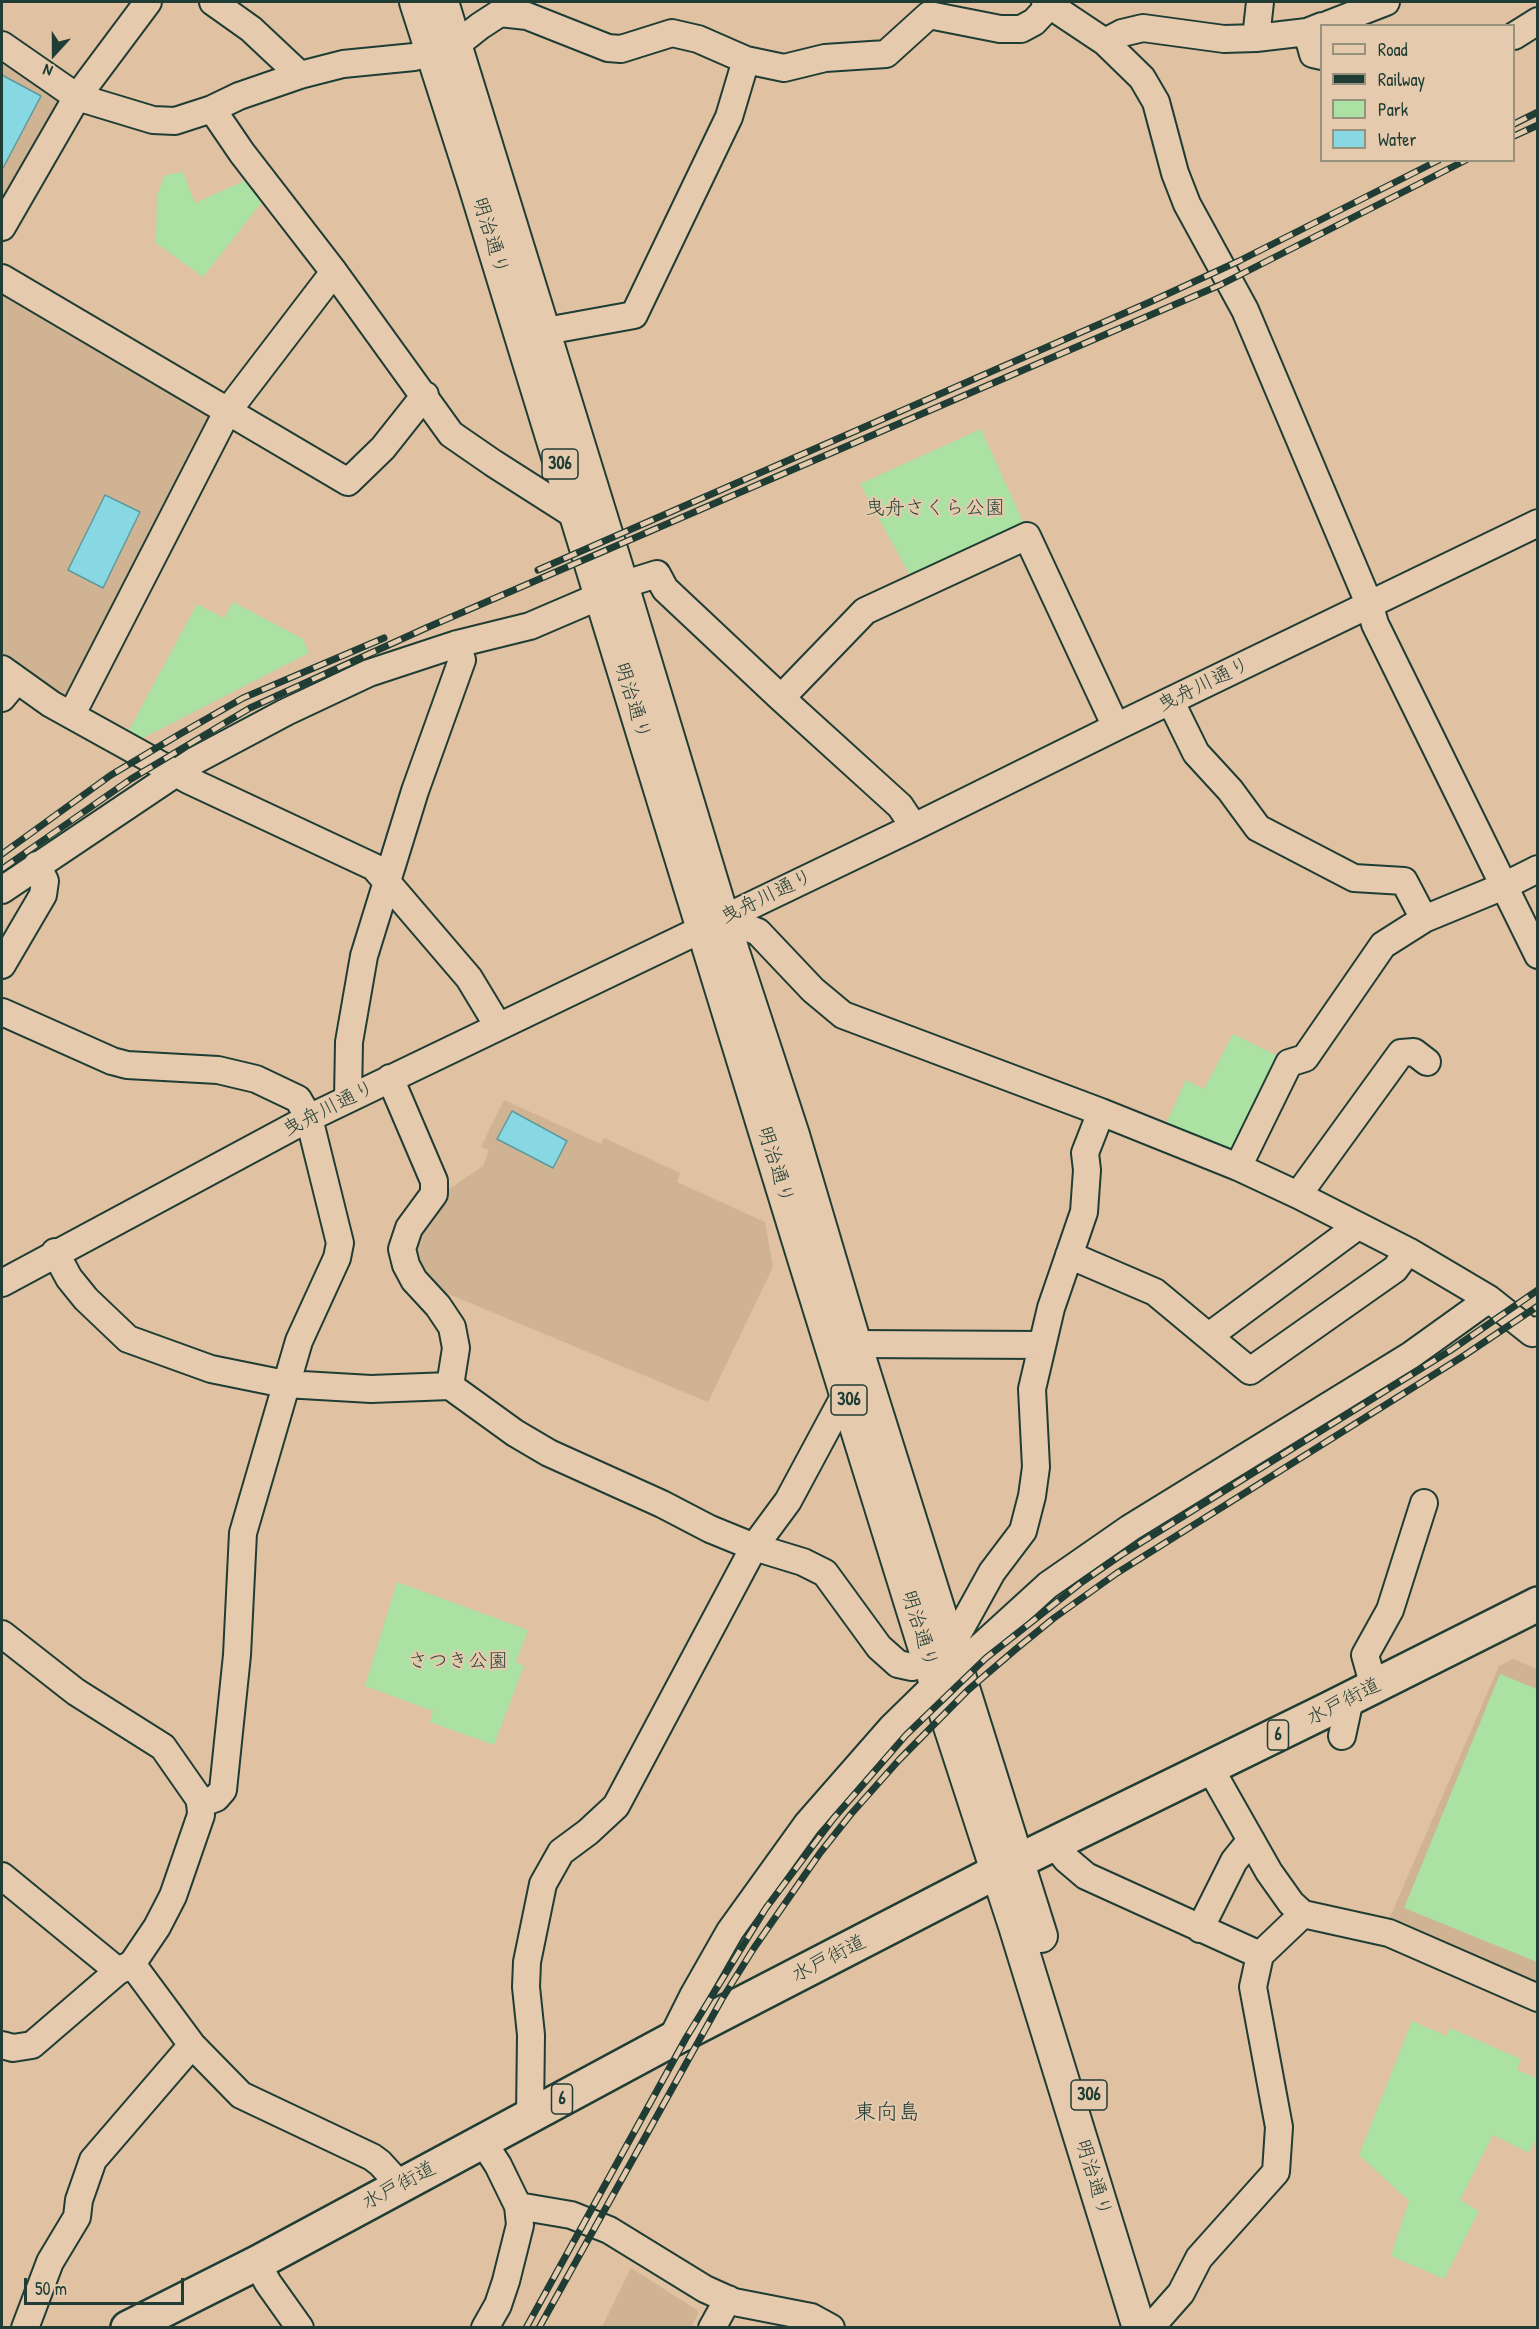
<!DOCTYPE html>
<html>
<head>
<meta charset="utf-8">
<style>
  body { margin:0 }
  #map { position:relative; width:1539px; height:2329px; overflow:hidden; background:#e0c1a1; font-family:"Patrick Hand",sans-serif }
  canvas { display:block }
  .frame { position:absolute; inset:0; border:3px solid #1f3d34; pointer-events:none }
  .legend { position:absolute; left:1320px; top:24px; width:195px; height:138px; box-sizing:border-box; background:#e5caad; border:2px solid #96927d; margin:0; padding:8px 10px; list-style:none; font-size:18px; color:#1f3d34 }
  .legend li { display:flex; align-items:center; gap:12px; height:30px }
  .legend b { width:30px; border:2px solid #96927d }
  .north { position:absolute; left:24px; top:24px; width:60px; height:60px; -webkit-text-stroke:4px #e5caad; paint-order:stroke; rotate:201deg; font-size:16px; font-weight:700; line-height:24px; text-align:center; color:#1f3d34 }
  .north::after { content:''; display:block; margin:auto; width:21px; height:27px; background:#1f3d34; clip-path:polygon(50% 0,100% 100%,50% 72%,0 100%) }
  .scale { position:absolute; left:24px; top:2278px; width:160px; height:27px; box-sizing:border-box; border:3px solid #1f3d34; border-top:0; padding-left:8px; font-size:18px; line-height:21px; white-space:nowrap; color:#1f3d34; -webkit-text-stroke:4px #e5caad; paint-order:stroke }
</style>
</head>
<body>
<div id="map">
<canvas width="1539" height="2329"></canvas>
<div class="frame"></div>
<ul class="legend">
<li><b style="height:8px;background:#e5caad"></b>Road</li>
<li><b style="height:8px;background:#1f3d34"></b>Railway</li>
<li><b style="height:16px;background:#abe1a3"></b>Park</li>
<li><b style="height:16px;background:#88d8e4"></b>Water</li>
</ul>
<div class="north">N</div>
<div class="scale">50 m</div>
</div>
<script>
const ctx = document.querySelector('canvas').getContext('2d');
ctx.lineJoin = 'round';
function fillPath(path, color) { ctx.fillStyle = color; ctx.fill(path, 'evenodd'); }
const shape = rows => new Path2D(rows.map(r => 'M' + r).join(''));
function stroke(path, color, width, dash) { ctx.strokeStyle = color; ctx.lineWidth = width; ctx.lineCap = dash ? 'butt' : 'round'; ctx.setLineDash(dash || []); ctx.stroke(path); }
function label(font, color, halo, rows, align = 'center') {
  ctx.font = font + ' "Patrick Hand","Klee One",sans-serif'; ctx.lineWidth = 4.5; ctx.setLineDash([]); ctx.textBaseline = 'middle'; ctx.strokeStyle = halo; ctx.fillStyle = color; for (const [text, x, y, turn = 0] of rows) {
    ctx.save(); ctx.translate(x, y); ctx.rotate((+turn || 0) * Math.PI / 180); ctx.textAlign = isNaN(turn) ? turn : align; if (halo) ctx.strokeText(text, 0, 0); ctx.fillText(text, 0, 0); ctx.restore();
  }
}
const built = shape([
  [2,56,57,96,60,108,2,211],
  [2,290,218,413,68,701,2,661],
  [504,1100,601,1144,604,1138,680,1173,677,1182,765,1222,773,1267,708,1402,427,1285,411,1262,413,1235,445,1192,483,1166,489,1150,481,1147],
  [1513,1659,1537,1669,1537,1990,1387,1924,1499,1666],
  [631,2268,697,2310,698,2314,691,2327,602,2327]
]);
const green = shape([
  [183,172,195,203,251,178,266,197,203,277,156,243,157,195,165,175],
  [981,429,1025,526,912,579,860,484],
  [233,602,303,639,309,653,139,740,127,734,197,604,224,618],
  [1233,1034,1280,1057,1231,1152,1165,1126,1186,1080,1204,1089],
  [397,1582,528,1630,516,1662,524,1666,494,1745,430,1722,433,1711,365,1686],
  [1500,1674,1537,1689,1537,1962,1404,1908],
  [1412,2021,1447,2036,1450,2028,1521,2059,1517,2070,1537,2078,1537,2137,1529,2153,1493,2135,1460,2200,1479,2211,1444,2279,1391,2256,1409,2201,1359,2155]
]);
const water = shape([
  [2,75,41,96,3,168,2,168,2,75],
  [105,495,140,512,103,588,68,570,105,495],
  [512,1111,567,1141,553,1168,497,1139,512,1111]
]);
const minor = shape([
  [213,2,251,29,300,75],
  [1045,2,1105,42,1142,78,1156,102,1175,173,1187,204,1245,310,1370,606,1375,624,1504,886,1424,919,1383,945,1305,1058,1289,1063,1238,1167],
  [1324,26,1386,2],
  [1307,32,1313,54,1322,56],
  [1514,36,1538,21],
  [1256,38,1260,2],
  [1105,42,1122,33,1143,28,1224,39,1256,38,1307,32,1322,26],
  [2,45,77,97,153,120,175,121,212,109,239,96,300,75,343,64,414,57,456,45,480,26,500,13,527,16,608,48,621,49,672,33,698,39,746,60],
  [212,109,242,153,334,272,451,434,493,463,576,516],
  [2,227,77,97,148,2],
  [2,278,348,482,383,448,425,395],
  [542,330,557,329,634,315,729,117,746,60,784,68,825,58,886,54,929,15,1000,29,1021,29,1034,22,1050,5],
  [622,585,657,574,665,589,781,698,900,806,914,827],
  [2,669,51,704,188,780,374,867,469,978,498,1026],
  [2,698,17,680],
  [781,698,865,611,1027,536,1116,727],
  [1171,702,1196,753,1230,790,1258,828,1354,878,1404,881,1424,919],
  [72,714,227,412,334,272],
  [1538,869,1504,886,1538,955],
  [2,890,194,761,286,712,369,673,457,644],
  [723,918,758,932,813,990,843,1015,1101,1112,1238,1167,1298,1195,1408,1251,1489,1299,1532,1333,1538,1330],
  [2,965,43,895,45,881,37,865],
  [2,1012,112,1061,127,1065,218,1070,256,1079,298,1099,309,1118,340,1243,337,1258,299,1341,243,1533,237,1655,223,1790,216,1798,200,1804],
  [390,1078,434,1181,434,1194,409,1228,402,1249,406,1265,414,1280,438,1306,452,1327,456,1348,450,1386],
  [348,1099,349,1042,364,956,415,791,462,660,457,644,530,626,600,596],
  [1298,1195,1401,1053,1414,1052,1427,1062],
  [55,1252,69,1278,86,1299,128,1339,211,1369,285,1384,371,1389,450,1386,515,1433,549,1453,662,1504,710,1529,754,1547,803,1562,825,1573,879,1647,898,1664,912,1667,929,1662],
  [1069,1255,1155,1292,1250,1371,1395,1269,1408,1251],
  [2,1283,309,1118,914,827,1116,727,1538,523],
  [1209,1336,1351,1231,1355,1225],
  [855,1344,1042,1345],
  [2,1634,76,1692,163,1747,200,1800,201,1815,173,1896,157,1927,132,1964,118,1971,32,2045,13,2048,2,2045],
  [951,1646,992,1572,1023,1531,1032,1496,1036,1467,1032,1389,1051,1308,1084,1212,1087,1170,1085,1153,1101,1112],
  [957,1668,1048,1585,1130,1528,1411,1355,1489,1299],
  [1374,1687,1365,1655,1390,1610,1424,1503],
  [1342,1736,1350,1699],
  [1210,1768,1269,1872,1291,1903,1303,1914,1389,1933,1538,1998],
  [1054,1844,1066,1859,1086,1876,1260,1955],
  [2,1876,118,1971],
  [1200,1929,1234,1861,1251,1840],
  [132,1964,192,2045,241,2095,372,2157,380,2163,400,2185],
  [671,2040,693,1996,730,1931,807,1824,892,1727,936,1684],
  [530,2116,531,2035,526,1987,527,1962,543,1884,561,1852,588,1832,616,1806,754,1547,788,1501,846,1393],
  [483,2142,498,2165,518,2206,520,2225,506,2281,498,2305,485,2328],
  [518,2206,571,2215,609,2230,705,2289,734,2302,811,2317,831,2328],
  [257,2263,268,2283,300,2328],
  [1158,2319,1181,2293,1199,2258,1276,2172,1279,2127,1253,1987,1260,1955,1303,1914],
  [25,2328,50,2262,77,2217,79,2200,93,2160,192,2045],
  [712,2328,728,2299]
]);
const major = shape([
  [416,2,475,186,807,1268,929,1662,1015,1926,1139,2328],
  [442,2,622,585,733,952,793,1135,855,1344,1041,1936]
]);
const highway = shape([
  [128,2328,257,2263,671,2040,996,1872,1325,1711,1538,1604]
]);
const rail = shape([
  [1514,124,1538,112],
  [1514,136,1538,125],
  [538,570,1150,302,1239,261,1439,160],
  [2,854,111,775,180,734,243,698,384,638],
  [2,869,131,779,250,708,426,628,1220,285,1466,160],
  [526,2328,686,2038,766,1908,833,1819,906,1735,986,1658,1082,1582,1121,1555,1451,1350,1538,1290],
  [539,2328,722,1999,754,1948,820,1853,851,1814,899,1760,968,1690,1016,1649,1054,1618,1117,1573,1465,1355,1538,1306]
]);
const shields = [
  [560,464,36],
  [849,1400,36],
  [1278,1735,21],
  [1089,2095,36],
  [562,2099,21]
];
const shieldNames = [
  ["306",560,464],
  ["306",849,1400],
  ["6",1278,1735],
  ["306",1089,2095],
  ["6",562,2099]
];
const streetNames = [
  ["明治通り",490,236,73],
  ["曳舟川通り",1204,685,-26],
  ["明治通り",632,701,73],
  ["曳舟川通り",767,897,-26],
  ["曳舟川通り",329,1109,-27],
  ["明治通り",775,1165,73],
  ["明治通り",919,1629,73],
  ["水戸街道",1344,1702,-27],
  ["水戸街道",829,1959,-27],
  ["明治通り",1093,2178,73],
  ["水戸街道",399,2186,-28]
];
const parkNames = [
  ["曳舟さくら公園",935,509],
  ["さつき公園",458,1662]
];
const quarterNames = [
  ["東向島",887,2113]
];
fillPath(built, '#cfb393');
fillPath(green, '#abe1a3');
fillPath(water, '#88d8e4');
stroke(water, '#5e9a9e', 1.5);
stroke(minor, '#1f3d34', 30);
stroke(major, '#1f3d34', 36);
stroke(highway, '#1f3d34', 38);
stroke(minor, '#e5caad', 26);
stroke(major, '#e5caad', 32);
stroke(highway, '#e5caad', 33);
stroke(rail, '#1f3d34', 7);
stroke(rail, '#e5caad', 4.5, [14]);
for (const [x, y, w] of shields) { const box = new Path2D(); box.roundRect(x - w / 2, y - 15, w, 30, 4.5); ctx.fillStyle = '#e5caad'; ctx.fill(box); stroke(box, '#1f3d34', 1.5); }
label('bold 18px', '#1f3d34', null, shieldNames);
label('20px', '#1f3d34', '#e5caad', streetNames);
label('20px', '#26453a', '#e5caad', parkNames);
label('22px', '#1f3d34', '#e5caad', quarterNames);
</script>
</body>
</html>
